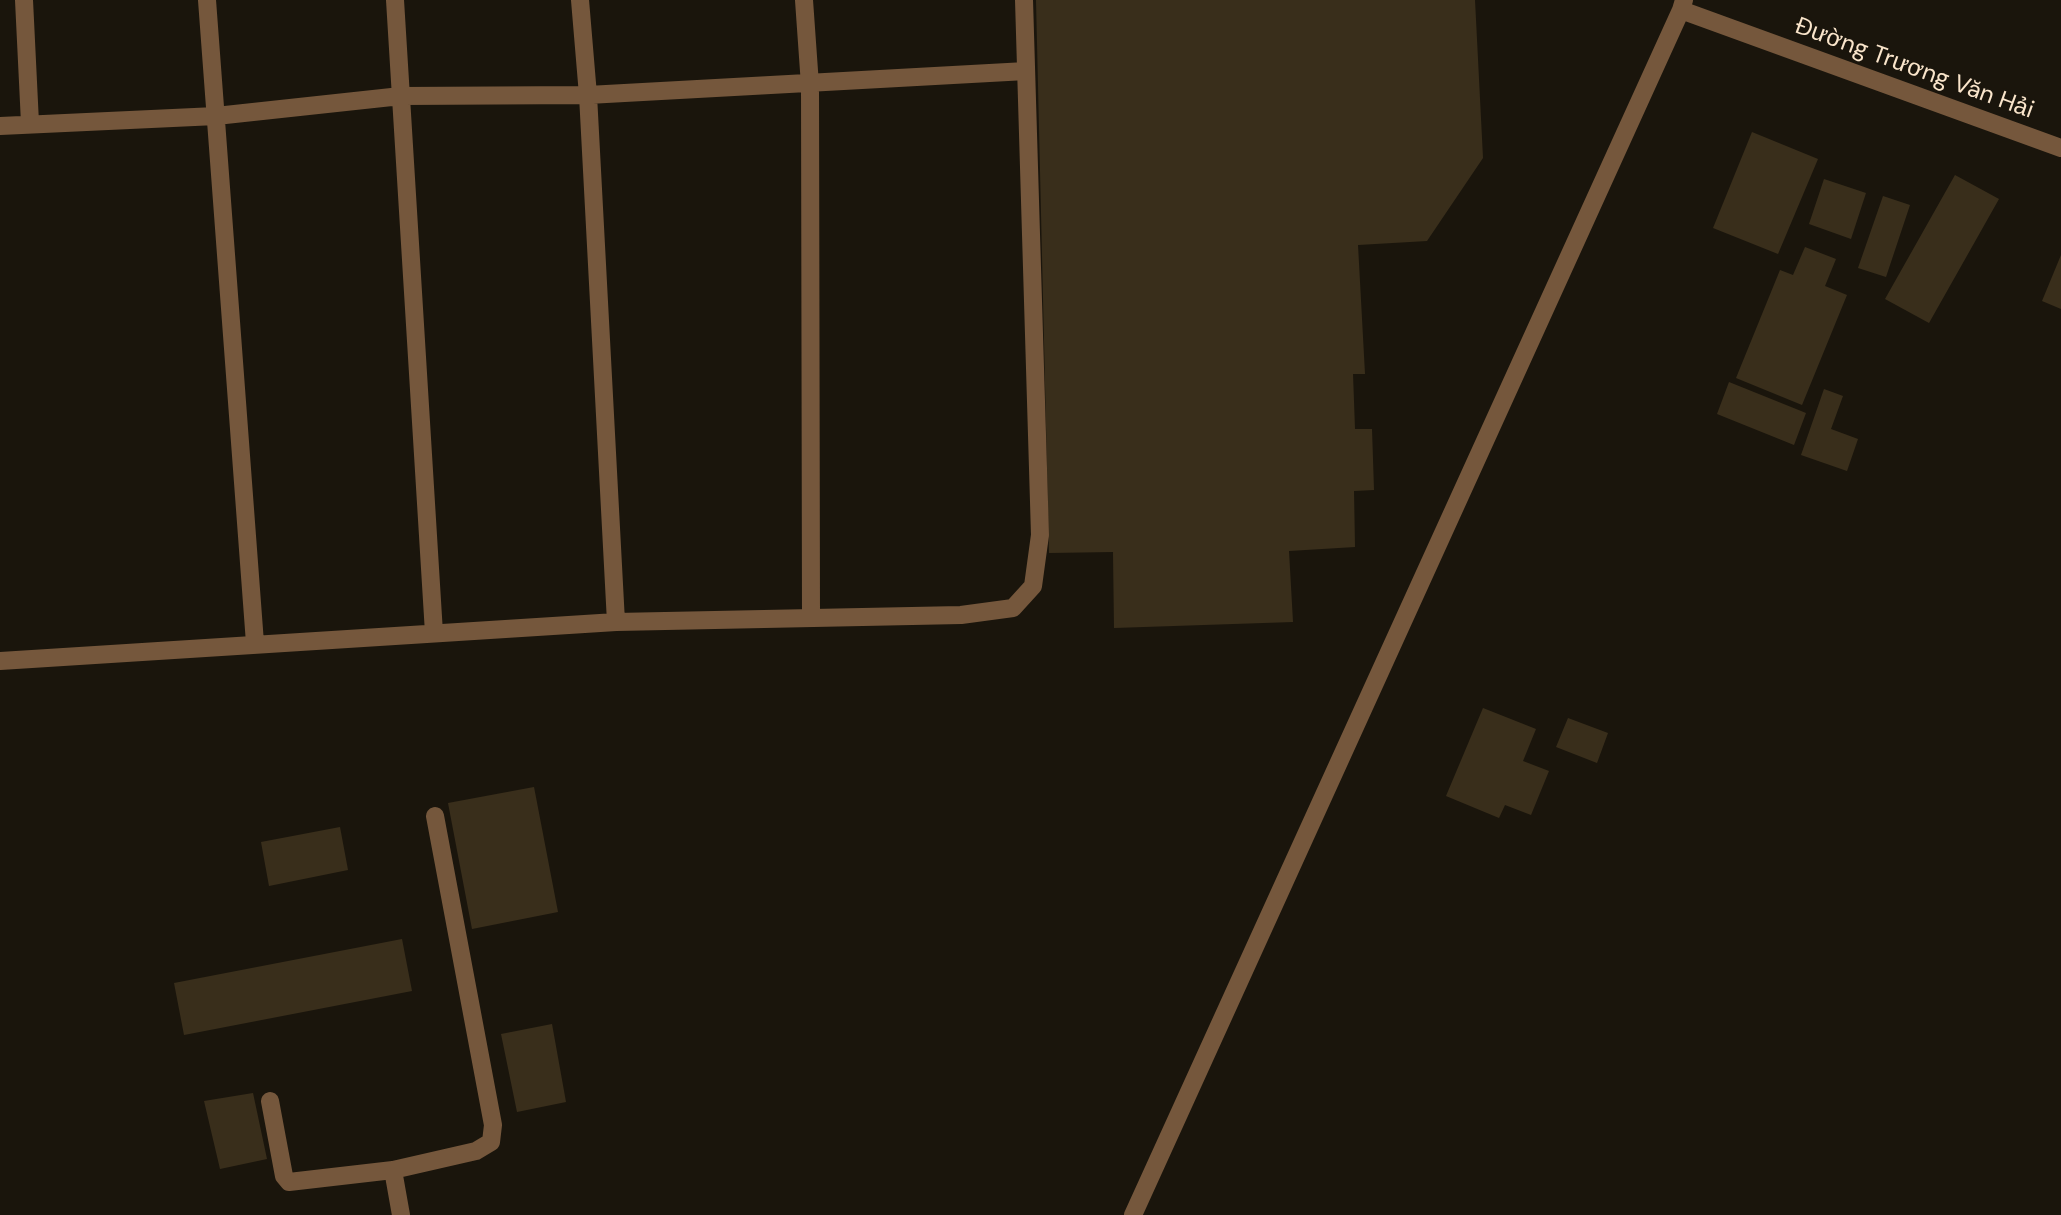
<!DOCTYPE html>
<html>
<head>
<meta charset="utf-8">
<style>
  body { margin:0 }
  canvas { display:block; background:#1a150c }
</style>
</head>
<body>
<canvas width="2061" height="1215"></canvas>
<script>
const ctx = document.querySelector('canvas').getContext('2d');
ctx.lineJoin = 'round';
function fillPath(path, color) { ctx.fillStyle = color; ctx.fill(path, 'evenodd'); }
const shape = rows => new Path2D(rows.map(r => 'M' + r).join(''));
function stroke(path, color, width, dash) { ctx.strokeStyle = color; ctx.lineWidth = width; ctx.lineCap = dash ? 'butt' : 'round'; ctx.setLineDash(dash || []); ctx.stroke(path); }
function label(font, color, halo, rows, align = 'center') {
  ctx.font = font + ' "DM Sans",sans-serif'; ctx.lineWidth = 5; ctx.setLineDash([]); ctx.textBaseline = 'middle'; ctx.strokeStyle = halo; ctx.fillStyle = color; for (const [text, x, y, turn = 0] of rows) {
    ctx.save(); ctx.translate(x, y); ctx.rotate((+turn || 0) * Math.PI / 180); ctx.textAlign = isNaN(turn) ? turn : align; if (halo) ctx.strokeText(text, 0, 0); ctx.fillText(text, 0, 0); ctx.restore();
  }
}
const building = shape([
  [1036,0,1475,0,1483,158,1427,241,1358,245,1365,374,1353,374,1355,429,1372,429,1374,490,1354,491,1355,547,1289,551,1293,622,1114,628,1113,552,1049,553],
  [1752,132,1818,159,1778,254,1713,228],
  [1955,175,1999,199,1929,323,1885,299],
  [1824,179,1866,193,1851,239,1809,224],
  [1883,196,1910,205,1886,277,1858,268],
  [1805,247,1836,259,1825,286,1847,295,1802,405,1736,378,1780,270,1793,275],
  [2061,255,2061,309,2042,301],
  [1729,382,1806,413,1794,445,1717,414],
  [1824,389,1843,396,1831,429,1858,439,1847,471,1801,455],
  [1483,708,1536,729,1523,761,1549,771,1531,815,1505,805,1499,818,1446,796],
  [1568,718,1608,733,1597,763,1556,747],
  [534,787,558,912,472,929,448,803],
  [340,827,348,870,269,886,261,842],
  [402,939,412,991,184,1035,174,983],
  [552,1024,566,1102,517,1112,501,1034],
  [253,1093,267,1159,220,1169,204,1101]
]);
const minor = shape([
  [24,0,30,123],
  [207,0,255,643],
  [395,0,434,633],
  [580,0,588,95,616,622],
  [804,0,810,85,811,618],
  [1684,0,1681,10,2061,148],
  [0,126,216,116,401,96,588,95,1026,71],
  [0,661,616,622,961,615,1013,608,1033,586,1040,535,1024,0],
  [270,1101,284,1176,289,1182,393,1170,476,1151,491,1142,493,1125,435,816],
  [393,1170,401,1215],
  [1133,1215,1681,10]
]);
const streetNames = [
  ["Đường Trương Văn Hải",1914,69,20]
];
fillPath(building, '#392e1b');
stroke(minor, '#75573c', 18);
label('24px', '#fae5cb', '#1a150c', streetNames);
</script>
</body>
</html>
